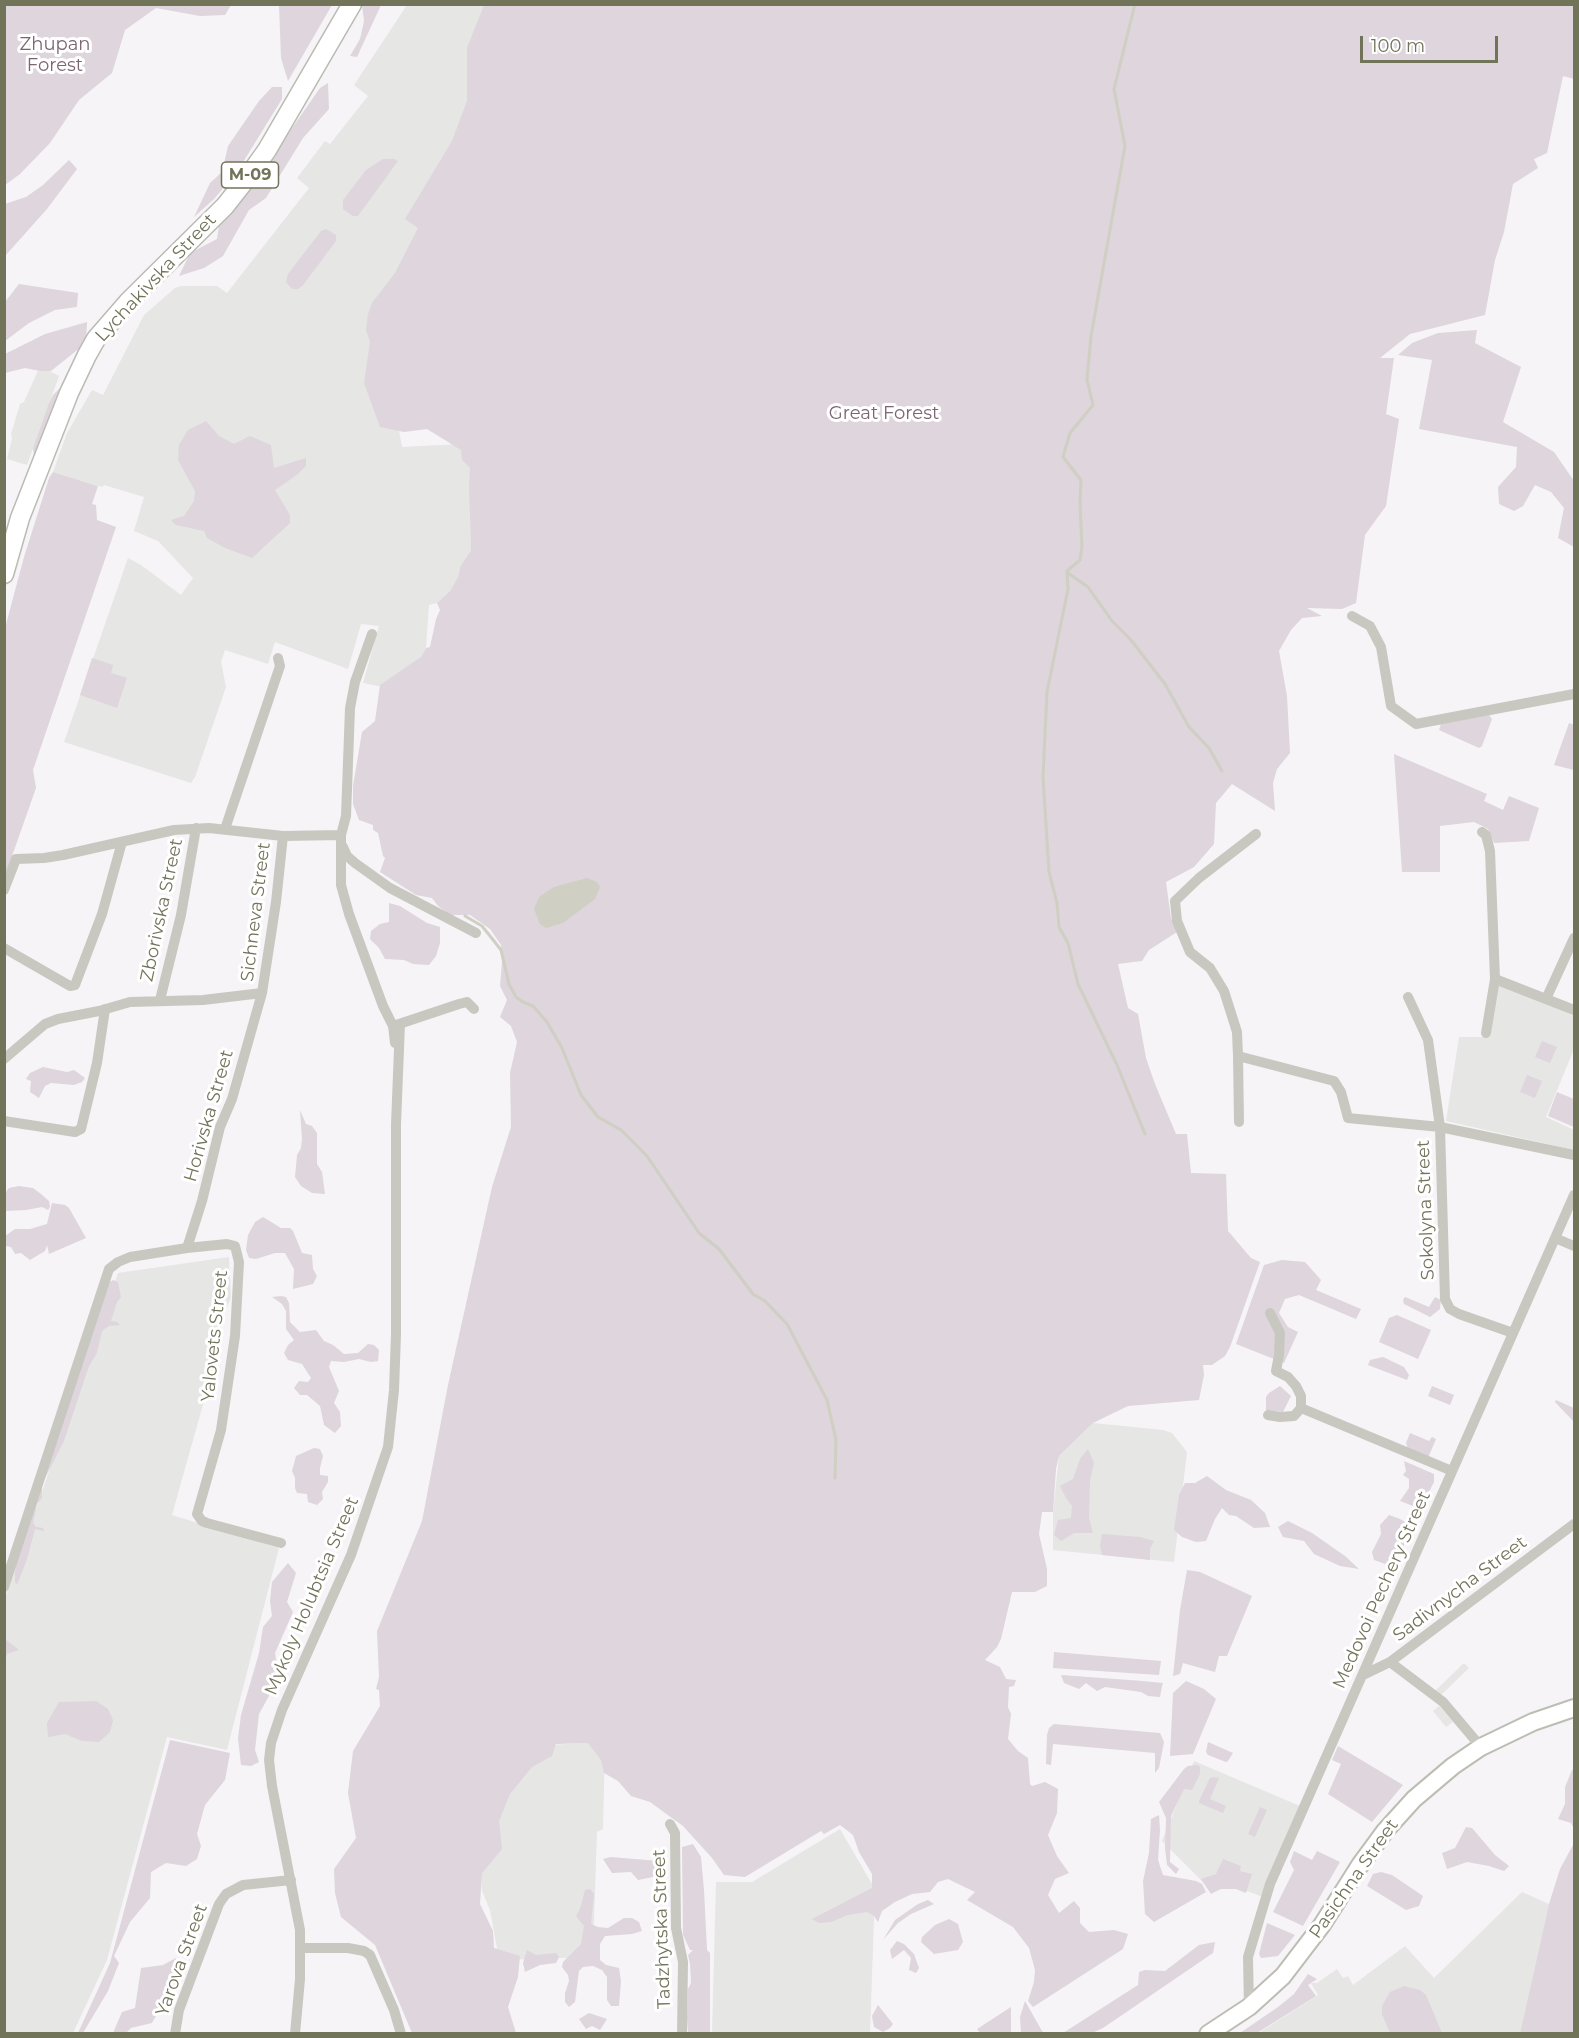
<!DOCTYPE html>
<html>
<head>
<meta charset="utf-8">
<style>
  body { margin:0 }
  #map { position:relative; width:1579px; height:2038px; overflow:hidden; background:#f6f4f7; font-family:Montserrat,sans-serif }
  canvas { display:block }
  .frame { position:absolute; inset:0; border:6px solid #72745a; pointer-events:none }
  .scale { position:absolute; left:1360px; top:36px; width:138px; height:27px; box-sizing:border-box; border:3px solid #72745a; border-top:0; padding-left:8px; font-size:18px; line-height:21px; white-space:nowrap; color:#72745a; -webkit-text-stroke:4px #fff; paint-order:stroke }
</style>
</head>
<body>
<div id="map">
<canvas width="1579" height="2038"></canvas>
<div class="frame"></div>
<div class="scale">100 m</div>
</div>
<script>
const ctx = document.querySelector('canvas').getContext('2d');
ctx.lineJoin = 'round';
function fillPath(path, color) { ctx.fillStyle = color; ctx.fill(path, 'evenodd'); }
const shape = rows => new Path2D(rows.map(r => 'M' + r).join(''));
function stroke(path, color, width, dash) { ctx.strokeStyle = color; ctx.lineWidth = width; ctx.lineCap = dash ? 'butt' : 'round'; ctx.setLineDash(dash || []); ctx.stroke(path); }
function label(font, color, halo, rows, align = 'center') {
  ctx.font = font + ' Montserrat,sans-serif'; ctx.lineWidth = 6; ctx.setLineDash([]); ctx.textBaseline = 'middle'; ctx.strokeStyle = halo; ctx.fillStyle = color; for (const [text, x, y, turn = 0] of rows) {
    ctx.save(); ctx.translate(x, y); ctx.rotate((+turn || 0) * Math.PI / 180); ctx.textAlign = isNaN(turn) ? turn : align; if (halo) ctx.strokeText(text, 0, 0); ctx.fillText(text, 0, 0); ctx.restore();
  }
}
const built = shape([
  [407,5,491,5,470,104,384,346,402,447,461,444,470,468,471,550,460,567,458,577,450,591,437,603,429,605,426,648,413,671,383,687,363,683,379,626,361,624,348,669,275,642,268,664,225,650,221,662,226,687,195,777,191,783,64,742,128,558,141,565,181,595,193,578,158,541,134,531,144,497,104,485,102,487,53,472,67,433,92,390,103,395,144,315,175,288,181,286,217,286,227,293,309,188,297,178,325,141,330,144,368,96,354,85],
  [40,366,59,376,27,465,7,459,12,439,11,434,20,404,24,402],
  [1496,982,1574,1016,1574,1049,1546,1117,1574,1130,1574,1150,1446,1121,1459,1037,1487,1037],
  [229,1257,231,1298,224,1313,213,1369,172,1515,279,1548,229,1742,227,1750,167,1737,107,1960,73,2033,5,2034,5,1598,118,1273],
  [1093,1423,1163,1430,1172,1433,1187,1452,1174,1562,1053,1550,1053,1512,1059,1456],
  [1464,1663,1469,1668,1440,1696,1435,1691],
  [1439,1706,1453,1722,1446,1727,1433,1711],
  [605,1742,603,1829,597,1832,593,1951,590,1957,503,1960,498,1954,490,1910,482,1891,477,1794,548,1745],
  [1194,1761,1300,1806,1263,1897,1234,1886,1212,1891,1162,1841],
  [840,1829,872,1884,874,1918,870,2033,712,2034,716,1882,752,1882],
  [1522,1892,1549,1904,1520,2033,1257,2034,1318,1995,1311,1983,1317,1983,1337,1969,1343,1978,1348,1976,1353,1985,1405,1946,1434,1978]
]);
const green = shape([
  [5,4,231,4,231,5,225,15,200,16,156,8,125,30,112,73,79,100,50,143,20,174,5,185],
  [279,5,332,5,288,81,281,58],
  [362,5,381,5,357,57,350,56,360,39,364,21],
  [484,5,1574,5,1574,79,1563,76,1547,153,1534,159,1538,168,1513,184,1504,232,1495,260,1485,315,1410,334,1380,358,1394,358,1386,414,1399,419,1386,506,1365,535,1356,603,1342,609,1307,608,1322,616,1302,618,1291,630,1279,651,1287,696,1290,753,1277,769,1273,783,1275,811,1232,784,1216,803,1214,844,1194,867,1166,882,1171,918,1177,932,1149,950,1142,961,1118,964,1128,1008,1138,1014,1146,1058,1155,1084,1176,1134,1187,1134,1191,1173,1226,1174,1228,1231,1251,1258,1260,1262,1230,1347,1225,1356,1212,1365,1203,1365,1204,1375,1199,1400,1128,1406,1093,1423,1059,1456,1056,1469,1053,1512,1042,1512,1039,1534,1047,1569,1047,1586,1035,1592,1012,1592,1001,1639,997,1647,985,1660,1000,1667,1006,1679,1016,1680,1014,1686,1009,1687,1008,1707,1011,1714,1008,1739,1018,1751,1028,1758,1030,1784,1032,1786,1045,1782,1058,1789,1057,1813,1048,1835,1057,1856,1069,1873,1055,1879,1048,1895,1059,1913,1074,1901,1080,1908,1080,1923,1089,1932,1114,1930,1128,1934,1123,1949,1033,2007,1028,2001,1034,1982,1035,1970,1029,1948,1013,1927,967,1900,975,1892,948,1879,938,1882,930,1892,912,1894,895,1902,882,1911,878,1922,874,1916,867,1912,848,1915,831,1922,819,1923,812,1919,872,1888,872,1874,859,1852,853,1835,840,1825,824,1834,821,1831,745,1877,724,1875,712,1858,683,1826,650,1802,631,1796,618,1781,604,1773,601,1760,588,1743,556,1744,552,1756,532,1767,510,1794,499,1821,502,1849,482,1873,480,1904,493,1931,494,1948,520,1956,518,1977,508,2007,516,2033,412,2033,375,1945,341,1917,335,1893,334,1869,356,1838,348,1793,353,1751,380,1706,379,1690,376,1689,379,1677,377,1631,422,1521,448,1385,492,1187,511,1127,510,1073,517,1042,511,1026,500,1017,507,1000,500,986,502,962,501,945,490,929,470,915,450,915,438,906,432,898,416,895,380,872,385,858,383,856,378,833,373,830,373,825,359,820,353,804,353,786,362,732,375,721,380,685,421,657,426,648,430,647,436,619,440,610,437,603,450,591,458,577,460,567,471,550,469,486,470,468,462,460,461,450,427,429,404,432,380,427,364,383,370,342,366,330,368,314,372,303,395,273,418,228,405,219,452,141,467,101,467,48],
  [328,83,329,109,303,138,266,198,249,210,223,256,204,268,179,276,190,253,217,239,220,220,269,161,320,88],
  [272,87,282,87,282,99,237,172,214,199,194,217,210,183,222,172,228,146,259,101],
  [383,159,394,159,398,161,358,216,353,216,343,209,343,200,366,170],
  [69,160,77,169,47,209,5,256,5,204,26,197,43,185],
  [326,229,336,235,336,241,303,285,298,289,292,289,286,282,288,274,321,231],
  [19,284,78,293,77,307,55,310,29,323,5,341,5,302],
  [87,322,86,341,81,347,51,371,40,371,25,368,5,373,5,354,45,334],
  [1477,330,1475,343,1521,367,1503,422,1554,452,1574,481,1574,547,1558,538,1564,508,1551,492,1535,485,1523,506,1514,511,1499,504,1498,487,1516,467,1517,447,1419,429,1432,360,1398,355,1412,343,1438,333],
  [60,388,34,456,33,448,49,403,53,395],
  [206,421,219,436,234,444,250,436,271,445,274,468,306,458,306,466,298,474,275,490,290,515,290,523,252,558,225,548,207,538,204,531,176,525,171,520,184,516,194,501,195,491,178,460,179,445,188,430],
  [53,472,98,486,92,504,96,505,97,520,116,527,33,770,36,788,5,876,5,628,24,557,49,478],
  [92,658,113,665,111,673,127,678,117,708,80,695],
  [1489,715,1492,719,1482,746,1479,748,1439,730,1441,724],
  [1569,723,1574,725,1574,770,1554,765],
  [1394,754,1487,794,1484,801,1503,810,1509,796,1539,808,1529,841,1494,843,1488,829,1474,822,1440,826,1440,872,1402,872],
  [389,903,400,906,427,923,440,927,440,943,436,956,429,965,413,964,404,960,385,959,379,948,370,939,371,931,380,924,389,922],
  [1542,1041,1557,1047,1550,1063,1535,1057],
  [43,1067,67,1072,74,1070,85,1078,82,1082,74,1085,51,1083,45,1086,39,1098,30,1092,31,1081,26,1079,30,1073],
  [1527,1075,1542,1081,1535,1098,1520,1092],
  [1557,1092,1574,1099,1574,1127,1548,1116],
  [300,1110,306,1124,312,1126,317,1133,317,1164,322,1172,325,1194,312,1193,301,1186,295,1177,297,1155,301,1148,302,1139],
  [19,1186,33,1188,41,1194,49,1201,50,1207,48,1210,42,1207,26,1210,5,1211,5,1193,9,1188],
  [52,1203,65,1205,69,1208,86,1238,49,1254,47,1245,45,1251,30,1260,21,1253,15,1254,11,1247,5,1246,5,1236,15,1229,30,1229,47,1224],
  [263,1217,281,1228,290,1228,293,1231,302,1253,312,1255,313,1269,317,1276,313,1284,293,1289,294,1269,285,1253,275,1253,256,1259,249,1258,246,1250,248,1235,255,1222],
  [1282,1260,1305,1262,1321,1280,1316,1290,1361,1309,1356,1319,1299,1295,1285,1299,1279,1313,1288,1327,1298,1332,1284,1363,1236,1344,1264,1265],
  [113,1280,118,1282,121,1297,117,1302,111,1321,117,1322,120,1325,109,1326,102,1331,97,1353,89,1366,64,1441,42,1484,42,1498,37,1504,33,1523,36,1527,43,1528,44,1531,35,1529,27,1559,17,1585,15,1582,15,1571,18,1548,108,1283],
  [281,1296,286,1297,289,1303,290,1322,300,1332,316,1330,324,1341,333,1345,344,1354,358,1353,368,1344,374,1345,379,1350,378,1361,371,1362,359,1359,344,1362,331,1361,329,1367,339,1391,334,1403,340,1412,341,1426,335,1433,324,1425,320,1406,307,1395,300,1395,294,1388,299,1381,308,1382,311,1378,302,1364,288,1360,284,1353,288,1345,294,1340,286,1329,286,1311,282,1304,272,1297],
  [1405,1297,1429,1307,1435,1297,1441,1300,1440,1309,1430,1317,1404,1304,1403,1300],
  [1397,1315,1431,1330,1418,1359,1379,1342,1389,1318],
  [1383,1357,1404,1367,1409,1375,1407,1380,1368,1365,1370,1360],
  [1280,1386,1291,1396,1283,1412,1266,1410,1266,1397,1269,1393],
  [1432,1386,1454,1395,1450,1405,1428,1396],
  [1556,1400,1574,1408,1574,1422,1555,1402],
  [1410,1433,1429,1441,1432,1437,1436,1439,1428,1458,1408,1449,1406,1443],
  [314,1448,320,1449,323,1456,320,1468,320,1475,328,1476,328,1482,322,1492,323,1499,317,1505,308,1502,307,1494,297,1493,295,1488,295,1478,292,1471,296,1456],
  [1088,1449,1094,1463,1090,1480,1089,1518,1093,1533,1074,1533,1061,1541,1054,1535,1058,1520,1071,1518,1072,1506,1066,1498,1060,1486,1073,1479,1080,1459],
  [1404,1461,1434,1474,1434,1482,1430,1490,1413,1506,1400,1501,1409,1488,1409,1479,1403,1475,1406,1471],
  [1207,1476,1226,1490,1251,1500,1265,1513,1270,1527,1254,1528,1236,1516,1229,1515,1222,1508,1215,1519,1206,1541,1196,1542,1182,1537,1174,1530,1179,1495,1185,1483,1195,1483],
  [1389,1515,1400,1519,1412,1526,1397,1562,1391,1566,1374,1560,1372,1552,1381,1534,1380,1525],
  [1288,1521,1312,1533,1345,1556,1359,1569,1340,1566,1314,1554,1304,1541,1283,1537,1278,1527],
  [1102,1534,1140,1537,1154,1541,1150,1549,1150,1560,1102,1555,1100,1545],
  [288,1563,296,1573,287,1602,293,1612,275,1653,279,1678,259,1714,255,1750,259,1762,251,1766,241,1765,238,1738,241,1715,259,1653,263,1627,272,1616,270,1601,272,1582],
  [1187,1570,1200,1572,1252,1596,1227,1656,1219,1656,1215,1672,1183,1663,1180,1674,1173,1676,1180,1610],
  [5,1639,19,1650,7,1654,5,1661],
  [1054,1652,1161,1661,1159,1675,1053,1668],
  [1061,1675,1143,1681,1163,1683,1162,1686,1160,1697,1148,1696,1141,1692,1105,1687,1097,1691,1086,1683,1079,1689,1064,1683],
  [1186,1681,1204,1689,1216,1699,1193,1754,1170,1756,1173,1693],
  [96,1701,108,1709,113,1720,110,1732,99,1742,82,1741,65,1734,48,1737,47,1723,59,1702],
  [1054,1724,1160,1733,1164,1742,1159,1768,1155,1773,1155,1753,1053,1744,1051,1765,1046,1764,1047,1735,1049,1728],
  [170,1740,230,1753,225,1780,205,1805,197,1834,201,1846,197,1859,186,1866,166,1863,151,1872,150,1898,130,1922,114,1956,119,1963,108,1991,83,2033,78,2033,110,1963],
  [1208,1742,1233,1753,1228,1761,1226,1762,1208,1755,1206,1752],
  [1338,1746,1403,1785,1372,1822,1328,1794,1341,1764,1332,1760],
  [1197,1765,1200,1767,1200,1774,1192,1790,1184,1789,1171,1816,1170,1862,1179,1869,1176,1874,1167,1865,1165,1848,1166,1818,1159,1802,1184,1769,1188,1766],
  [1574,1769,1574,1829,1571,1823,1558,1819,1565,1804,1565,1787,1572,1770],
  [1214,1777,1219,1778,1210,1799,1226,1806,1223,1813,1199,1803,1199,1801,1210,1778],
  [1260,1807,1267,1810,1255,1837,1248,1834],
  [1159,1815,1160,1830,1158,1860,1163,1875,1196,1881,1202,1884,1206,1892,1154,1922,1145,1914,1143,1881,1149,1853,1151,1819],
  [1466,1827,1472,1828,1495,1855,1509,1866,1504,1871,1489,1866,1467,1862,1447,1869,1442,1853,1455,1848],
  [1574,1843,1574,2033,1520,2033,1549,1904,1560,1869],
  [693,1844,701,1857,704,1890,707,1950,710,1953,710,2033,688,2033,687,2019,688,1989,691,1983,690,1964,688,1955,693,1950,690,1950,683,1935,682,1847],
  [1294,1851,1312,1860,1317,1851,1340,1862,1303,1926,1273,1912,1294,1870,1290,1862],
  [611,1857,659,1861,661,1866,653,1877,638,1880,631,1872,612,1873,603,1859],
  [1223,1859,1241,1866,1240,1871,1252,1874,1246,1893,1236,1889,1221,1889,1211,1894,1201,1879,1216,1874],
  [1381,1872,1392,1875,1423,1896,1419,1906,1406,1910,1367,1886,1373,1874],
  [590,1889,594,1894,591,1924,598,1927,608,1928,624,1918,632,1918,639,1922,642,1931,632,1934,605,1936,600,1944,600,1960,606,1965,619,1968,621,1981,619,2006,611,2006,607,2000,607,1977,602,1970,593,1966,583,1967,579,1971,575,2002,569,2007,565,2002,565,1993,569,1981,568,1975,562,1967,563,1962,581,1944,584,1926,576,1916,580,1909,585,1890],
  [928,1900,934,1904,911,1914,898,1923,883,1940,895,1920,918,1904],
  [949,1919,958,1924,963,1942,958,1950,934,1954,921,1942,922,1937,935,1925],
  [1267,1923,1295,1935,1278,1956,1261,1958,1259,1954],
  [897,1941,904,1944,914,1954,919,1968,916,1973,909,1970,911,1958,904,1950,892,1959,890,1950],
  [1215,1942,1213,1953,1103,2028,1092,2033,1063,2033,1138,1985,1139,1972,1145,1970,1165,1971,1199,1945],
  [527,1950,536,1955,556,1953,559,1957,556,1963,540,1965,525,1972,523,1963],
  [176,1958,175,1991,171,1999,163,2003,152,2023,131,2028,126,2033,113,2033,122,2012,135,2008,141,1968,163,1965],
  [1308,1974,1317,1979,1308,1985,1316,1996,1257,2033,1240,2033,1278,2007,1294,1994],
  [1404,1986,1420,1990,1426,1995,1442,2033,1390,2033,1382,2014,1382,2006,1390,1992],
  [1025,2001,1042,2031,1044,2033,1021,2033,1020,2017],
  [878,2005,893,2024,890,2028,883,2032,874,2027,872,2016],
  [1011,2007,1011,2033,980,2033,977,2029],
  [589,2013,607,2019,600,2030,592,2026,586,2029,579,2019]
]);
const water = shape([
  [587,878,597,882,600,887,595,899,563,923,546,928,540,924,534,909,539,897,554,887]
]);
const stream = shape([
  [1135,4,1114,89,1125,146,1091,336,1087,380,1093,405,1070,433,1063,457,1081,480,1080,503,1082,546,1080,560,1067,571,1068,589,1047,692,1043,777,1049,872,1057,903,1059,927,1068,943,1078,984,1117,1065,1145,1134],
  [1068,573,1088,587,1112,621,1131,640,1165,684,1189,727,1209,748,1222,771],
  [465,916,482,926,494,941,501,950,509,984,516,997,523,1002,533,1006,547,1022,562,1048,581,1095,598,1117,621,1130,647,1156,699,1233,719,1249,753,1294,765,1301,787,1324,827,1400,836,1440,835,1478]
]);
const street = shape([
  [1352,616,1370,626,1381,647,1391,706,1416,724,1574,694],
  [372,634,355,682,350,708,346,816,341,835,341,885,349,914,383,1006,393,1026,395,1043],
  [225,829,280,666,278,658],
  [1482,832,1486,835,1490,851,1495,979,1486,1033],
  [1256,834,1199,878,1175,901,1177,921,1190,952,1210,968,1224,991,1237,1032,1238,1056,1334,1081,1341,1092,1348,1118,1440,1127,1445,1299,1450,1309,1459,1314,1513,1333],
  [343,847,347,856,355,863,390,888,476,933],
  [4,890,16,859,44,858,63,855,174,830,209,828,283,836,341,835],
  [4,948,70,986,75,985,102,914,122,842],
  [1495,979,1574,1010],
  [1408,997,1428,1040,1440,1127,1574,1155],
  [1546,999,1574,938],
  [160,1000,181,915,196,828],
  [396,1025,459,1004,467,1002,474,1009],
  [1238,1056,1239,1122],
  [4,1059,45,1024,58,1019,99,1011,130,1002,203,1000,262,993],
  [4,1121,75,1132,81,1129,97,1063,105,1009],
  [1555,1238,1574,1246],
  [187,1248,202,1201,220,1127,232,1099,262,993,276,902,283,836],
  [1270,1313,1280,1333,1279,1355,1276,1371,1288,1377,1296,1386,1301,1396,1301,1408],
  [1268,1415,1280,1417,1294,1416,1301,1408,1452,1471],
  [4,1587,109,1269,118,1262,130,1257,187,1248,227,1244,235,1246,239,1262,235,1336,221,1430,197,1514,202,1521,207,1523,281,1543],
  [1390,1662,1443,1702,1481,1747],
  [1363,1675,1390,1662,1574,1524],
  [670,1824,675,1833,676,1928,683,1962,682,2034],
  [301,1948,348,1948,364,1951,370,1955,394,2010,401,2034],
  [1249,2007,1248,1957,1270,1884,1574,1195],
  [175,2034,179,2010,219,1904,226,1894,243,1885,291,1880],
  [295,2034,300,1979,300,1930,272,1786,269,1760,271,1743,282,1710,351,1555,388,1447,394,1390,396,1334,396,1124,400,1024]
]);
const secondary = shape([
  [1208,2034,1249,2007,1283,1976,1322,1925,1360,1865,1385,1831,1414,1799,1453,1766,1481,1747,1533,1722,1574,1708]
]);
const primary = shape([
  [4,574,20,518,69,393,87,355,96,339,129,301,225,206,247,178,267,150,352,4]
]);
const shields = [
  [250,175,57]
];
const shieldNames = [
  ["М-09",250,175]
];
const parkNames = [
  ["Zhupan",55,45],
  ["Forest",55,66],
  ["Great Forest",884,414]
];
const streetNames = [
  ["Lychakivska Street",156,278,-47],
  ["Zborivska Street",162,910,-78],
  ["Sichneva Street",256,912,-83],
  ["Horivska Street",209,1116,-74],
  ["Sokolyna Street",1426,1210,-92],
  ["Yalovets Street",215,1336,-84],
  ["Sadivnycha Street",1460,1589,-37],
  ["Medovoi Pechery Street",1382,1590,-66],
  ["Mykoly Holubtsia Street",312,1596,-67],
  ["Pasichna Street",1354,1879,-55],
  ["Tadzhytska Street",662,1929,-92],
  ["Yarova Street",182,1960,-70]
];
fillPath(built, '#e6e6e5');
fillPath(green, '#ded5dd');
fillPath(water, '#d0cfc3');
stroke(stream, '#d0cfc3', 3);
stroke(secondary, '#bcbdb3', 20);
stroke(primary, '#babbb2', 21);
stroke(street, '#c8c8c1', 10);
stroke(secondary, '#fff', 16);
stroke(primary, '#fff', 18);
for (const [x, y, w] of shields) { const box = new Path2D(); box.roundRect(x - w / 2, y - 13, w, 26, 4.5); ctx.fillStyle = '#fff'; ctx.fill(box); stroke(box, '#72745a', 1.5); }
label('bold 16px', '#72745a', null, shieldNames);
label('18px', '#7c6573', '#fff', parkNames);
label('18px', '#72745a', '#fff', streetNames);
</script>
</body>
</html>
